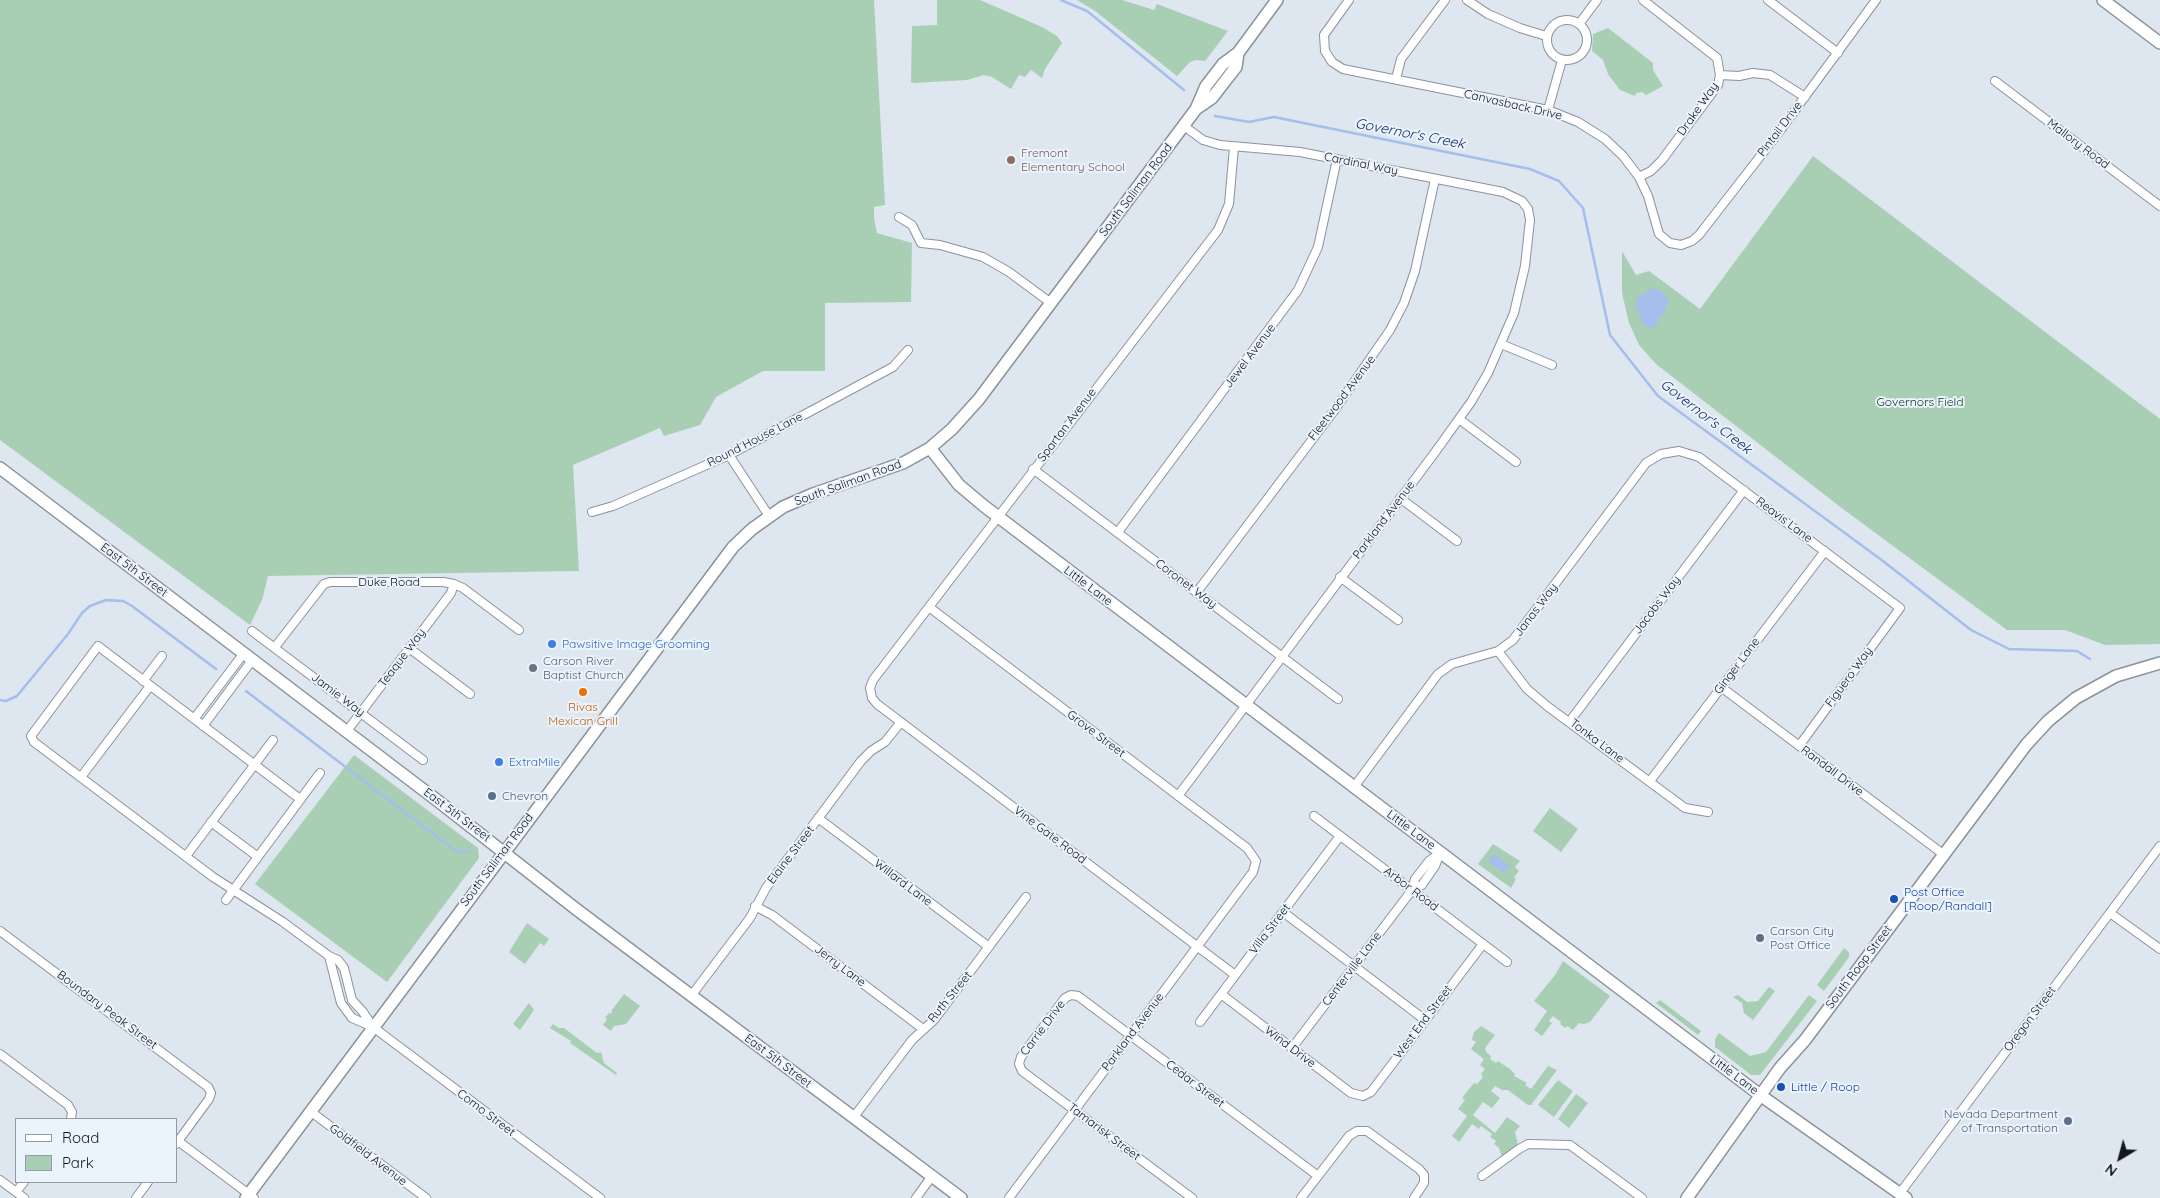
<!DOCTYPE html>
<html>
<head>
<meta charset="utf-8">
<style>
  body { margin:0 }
  #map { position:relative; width:2160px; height:1198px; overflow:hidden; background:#dee6f0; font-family:Quicksand,sans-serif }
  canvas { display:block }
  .legend { position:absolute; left:15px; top:1118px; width:162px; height:65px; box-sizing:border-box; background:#ebf3fd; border:1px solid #959ba3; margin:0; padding:6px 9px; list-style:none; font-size:15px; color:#14171b }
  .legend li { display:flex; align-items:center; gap:10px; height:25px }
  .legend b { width:25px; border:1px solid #959ba3 }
  .north { position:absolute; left:2095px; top:1133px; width:50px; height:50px; -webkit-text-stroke:4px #ebf3fd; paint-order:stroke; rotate:217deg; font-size:14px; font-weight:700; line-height:20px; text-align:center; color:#14171b }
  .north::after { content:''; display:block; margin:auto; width:18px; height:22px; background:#14171b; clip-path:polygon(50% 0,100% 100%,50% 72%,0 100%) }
</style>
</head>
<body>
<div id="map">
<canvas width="2160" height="1198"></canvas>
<ul class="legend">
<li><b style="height:6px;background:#fff"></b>Road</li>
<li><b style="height:14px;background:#a8cfb4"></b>Park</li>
</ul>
<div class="north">N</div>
</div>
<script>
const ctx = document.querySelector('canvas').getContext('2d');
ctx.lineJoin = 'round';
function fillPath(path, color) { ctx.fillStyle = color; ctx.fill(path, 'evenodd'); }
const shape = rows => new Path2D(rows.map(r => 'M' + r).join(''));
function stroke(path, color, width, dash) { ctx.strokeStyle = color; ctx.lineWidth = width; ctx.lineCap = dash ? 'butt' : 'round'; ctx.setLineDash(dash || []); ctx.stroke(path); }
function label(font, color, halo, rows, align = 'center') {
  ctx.font = font + ' Quicksand,sans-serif'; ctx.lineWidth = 4; ctx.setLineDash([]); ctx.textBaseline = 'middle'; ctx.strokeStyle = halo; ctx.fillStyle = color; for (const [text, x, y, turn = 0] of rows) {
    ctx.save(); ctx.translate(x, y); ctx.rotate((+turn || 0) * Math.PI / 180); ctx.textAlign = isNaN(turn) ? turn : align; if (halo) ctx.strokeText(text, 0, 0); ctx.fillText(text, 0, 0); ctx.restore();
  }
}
const green = shape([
  [0,0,874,0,885,205,874,207,874,218,877,233,912,243,911,302,825,303,825,371,763,371,716,397,700,425,664,436,660,428,573,465,579,571,268,576,262,600,250,625,0,440],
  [937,0,980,0,1042,27,1057,36,1062,43,1045,69,1042,78,1031,70,1025,77,1019,75,1011,89,992,77,984,75,967,80,914,83,911,82,912,26,937,25],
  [1077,0,1122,0,1154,10,1157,4,1228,31,1205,61,1196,60,1190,62,1177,76,1095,11],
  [1608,28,1653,63,1653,70,1663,86,1646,95,1642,92,1636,93,1635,96,1620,90,1608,74,1603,60,1592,51,1593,34],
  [1813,156,2160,419,2160,644,2105,645,2065,630,2007,630,1843,509,1656,364,1639,345,1629,323,1622,293,1622,251,1636,275,1649,271,1700,309],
  [354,755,478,848,479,858,387,982,255,884],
  [1550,808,1578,829,1561,852,1533,831],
  [1493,844,1520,861,1515,867,1519,871,1514,877,1516,879,1511,888,1478,864],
  [527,923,549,939,544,946,540,943,525,964,509,952],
  [1844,948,1849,952,1849,957,1824,991,1817,985],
  [1563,961,1610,996,1590,1022,1584,1024,1579,1023,1573,1030,1567,1026,1565,1028,1560,1024,1561,1022,1553,1016,1549,1021,1552,1023,1542,1036,1534,1030,1547,1011,1534,1001,1555,975],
  [1769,987,1775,991,1753,1020,1744,1013,1742,1003,1733,997,1738,995,1747,1002,1758,1001],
  [624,994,640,1006,626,1024,614,1026,611,1031,603,1025,607,1019,605,1018,609,1013,611,1014,612,1010],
  [1809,995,1817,1001,1760,1075,1751,1075,1715,1047,1715,1039,1719,1033,1750,1056,1766,1052],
  [1660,1000,1701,1031,1698,1035,1656,1003],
  [529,1003,534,1010,520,1030,513,1024],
  [553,1024,559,1028,564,1028,597,1053,601,1052,604,1063,617,1073,616,1075,570,1043,571,1041,550,1028],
  [1481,1026,1495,1035,1485,1048,1486,1052,1491,1056,1490,1059,1496,1063,1498,1061,1510,1069,1515,1074,1514,1076,1527,1083,1525,1085,1531,1089,1548,1066,1557,1070,1531,1105,1528,1105,1508,1090,1502,1090,1495,1086,1491,1091,1500,1098,1492,1108,1483,1102,1473,1115,1495,1133,1507,1117,1520,1126,1515,1132,1518,1145,1502,1157,1499,1148,1494,1144,1496,1141,1490,1137,1492,1134,1481,1126,1479,1129,1472,1124,1459,1142,1452,1136,1467,1116,1458,1109,1465,1100,1462,1098,1474,1083,1477,1084,1483,1077,1481,1074,1485,1069,1480,1065,1484,1059,1471,1049,1476,1042,1472,1040,1474,1032],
  [1558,1080,1573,1091,1554,1117,1538,1105],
  [1576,1094,1588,1103,1569,1128,1558,1119]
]);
const water = shape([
  [1652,288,1661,291,1668,299,1667,307,1654,328,1648,328,1642,322,1636,305,1637,298],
  [1494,854,1510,866,1504,873,1488,861]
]);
const stream = shape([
  [1061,0,1087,11,1184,90],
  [1215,116,1249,122,1274,117,1530,169,1559,181,1583,208,1610,335,1658,396,1883,561,1971,630,2009,649,2077,651,2090,659],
  [246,691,453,849,459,852,469,851],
  [0,700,6,701,17,696,68,634,82,613,90,606,106,600,123,601,132,606,216,669]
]);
const street = shape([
  [1349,0,1324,35,1325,51,1332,62,1343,69,1548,110,1578,122,1605,139,1623,156,1639,177,1648,196,1659,234,1670,243,1681,245,1692,241,1699,235,1779,132,1876,0],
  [1467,0,1488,14,1520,28,1546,36],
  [1768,0,1838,53],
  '1547 40a20 20 0 1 1 40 0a20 20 0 1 1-40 0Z',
  [1579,24,1597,0],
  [1720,75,1739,76,1753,73,1770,75,1805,97],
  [1396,79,1401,59,1445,0],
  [1995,81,2160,206],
  [1548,110,1562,60],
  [1234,147,1229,204,1218,230,873,680,870,688,872,698,877,704,1235,975],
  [1639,177,1651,171,1662,160,1718,85,1720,75,1717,58,1643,0],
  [899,217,912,225,921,243,940,245,983,257,1009,272,1051,303],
  [1501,344,1552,365],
  [1459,419,1516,462],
  [729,455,769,516],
  [1033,469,1338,699],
  [1400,498,1457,541],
  [592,512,613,506,729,455,893,367,908,350],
  [1118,532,1298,290,1318,247,1337,159],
  [1340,577,1398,620],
  [1197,592,1336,408,1390,330,1404,303,1415,271,1435,179],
  [929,607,1247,848,1256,861,1253,872,1009,1198],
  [252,631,423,760],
  [275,647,324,584,330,582,443,582,454,584,463,588,519,630],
  [409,648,470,694],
  [1498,651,1527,689,1547,706,1685,808,1708,812],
  [143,681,162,656],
  [1721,687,1943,854],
  [194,719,244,653],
  [1570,721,1744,490],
  [203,726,253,659],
  [347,731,451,593,454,584],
  [81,777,150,686],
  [1650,781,1825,551],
  [1354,787,1438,674,1452,664,1498,651,1513,640,1646,463,1661,454,1679,451,1699,457,1900,608,1799,746],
  [1178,796,1436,451,1471,402,1488,373,1514,313,1525,266,1530,220,1528,209,1522,201,1503,192,1300,152,1220,145,1203,140,1184,126],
  [300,799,98,646,31,736,34,742,213,877,283,922,329,956,338,960,344,968,352,1000,363,1012,373,1027],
  [1314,816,1507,962],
  [818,818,989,947],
  [211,822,258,857],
  [186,856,273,740],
  [1412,890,1422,885,1435,866,1440,853],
  [226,900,320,773],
  [755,906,772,915,923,1029],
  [1283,912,1425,1020],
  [2110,913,2160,949],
  [0,931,208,1087,211,1093,209,1099,176,1144],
  [329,956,341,1003,352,1018,373,1027,600,1198],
  [1221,994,1351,1093,1363,1096,1371,1092,1483,944],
  [691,996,750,918,766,888,861,761,871,751,885,742,901,722],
  [1200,1022,1340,836],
  [1292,1048,1412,890,1415,879,1429,861,1440,853],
  [0,1054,68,1105,72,1112,71,1119],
  [310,1111,426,1198],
  [853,1118,912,1040,934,1020,1026,897],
  [178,1141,254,1198],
  [1482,1176,1519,1149,1528,1144,1570,1145,1642,1198],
  [0,1180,24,1198],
  [16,1192,24,1182],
  [1900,1193,2160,846],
  [136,1198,148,1182],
  [916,1198,932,1176],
  [1192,1198,1022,1071,1019,1064,1021,1057,1065,998,1071,995,1078,996,1318,1176],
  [1301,1198,1349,1136,1357,1131,1367,1131,1419,1169,1424,1175,1424,1183,1414,1198]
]);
const secondary = shape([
  [2103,0,2160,43],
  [1196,109,1212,98,1222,85,1236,67,1238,53],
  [930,448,959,485,984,506,1760,1095,1906,1198],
  [0,468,438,801,576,909,961,1198],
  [246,1198,733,547,752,529,783,507,813,494,903,463,930,448,952,429,979,399,1196,109,1206,86,1223,64,1238,53,1277,0],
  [1687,1198,1780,1068,1805,1040,2026,745,2048,721,2076,698,2116,676,2160,663]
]);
const markers = [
  [1011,160,5,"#8d6e63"],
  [552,644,5,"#3f7fe0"],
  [533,668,5,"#6b7280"],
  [583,692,5,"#e8710a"],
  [499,762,5,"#3f7fe0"],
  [492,796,5,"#5c6f8a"],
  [1894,899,5,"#1a4fb4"],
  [1760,938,5,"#5c6f8a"],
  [1781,1087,5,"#1a4fb4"],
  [2068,1121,5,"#5c6f8a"]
];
const streetNames = [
  ["Canvasback Drive",1513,105,13],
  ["Drake Way",1698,109,-55],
  ["Pintail Drive",1780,129,-53],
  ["Mallory Road",2078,144,37],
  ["Cardinal Way",1361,164,11],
  ["South Saliman Road",1136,190,-53],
  ["Jewel Avenue",1250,356,-53],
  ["Fleetwood Avenue",1342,398,-53],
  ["Spartan Avenue",1067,425,-53],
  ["Round House Lane",755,440,-27],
  ["South Saliman Road",848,483,-20],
  ["Parkland Avenue",1384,520,-53],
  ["Reavis Lane",1784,520,37],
  ["East 5th Street",134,570,37],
  ["Duke Road",389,582],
  ["Coronet Way",1186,584,37],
  ["Little Lane",1088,586,37],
  ["Jacobs Way",1657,605,-53],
  ["Janas Way",1536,610,-53],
  ["Teaque Way",402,658,-53],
  ["Ginger Lane",1737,666,-53],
  ["Figuero Way",1849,677,-54],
  ["Jamie Way",338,695,37],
  ["Grove Street",1096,734,37],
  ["Tonka Lane",1597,741,37],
  ["Randall Drive",1832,771,37],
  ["East 5th Street",457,815,37],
  ["Little Lane",1411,830,37],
  ["Vine Gate Road",1050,835,37],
  ["Elaine Street",791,855,-53],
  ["South Saliman Road",497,860,-53],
  ["Willard Lane",903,883,37],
  ["Arbor Road",1411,889,37],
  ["Villa Street",1270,929,-53],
  ["Jerry Lane",840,966,37],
  ["South Roop Street",1859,967,-53],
  ["Centerville Lane",1352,969,-53],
  ["Ruth Street",950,997,-51],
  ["Boundary Peak Street",107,1010,37],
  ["Oregon Street",2030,1019,-53],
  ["West End Street",1423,1022,-53],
  ["Carrie Drive",1043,1028,-53],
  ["Parkland Avenue",1133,1032,-53],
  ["Wind Drive",1290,1047,37],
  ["East 5th Street",778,1061,37],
  ["Little Lane",1734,1075,37],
  ["Cedar Street",1195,1084,37],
  ["Como Street",486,1113,37],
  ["Tamarisk Street",1104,1132,37],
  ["Goldfield Avenue",368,1155,37]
];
const educationNames = [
  ["Fremont",1021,153],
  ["Elementary School",1021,167]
];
const parkNames = [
  ["Governors Field",1920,402]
];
const shopNames = [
  ["Pawsitive Image Grooming",562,644],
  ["ExtraMile",509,762]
];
const worshipNames = [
  ["Carson River",543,661],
  ["Baptist Church",543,675]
];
const foodNames = [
  ["Rivas",583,707],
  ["Mexican Grill",583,721]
];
const serviceNames = [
  ["Chevron",502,796],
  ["Carson City",1770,931],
  ["Post Office",1770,945],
  ["Nevada Department",2058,1114,"right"],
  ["of Transportation",2058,1128,"right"]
];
const transitNames = [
  ["Post Office",1904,892],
  ["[Roop/Randall]",1904,906],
  ["Little / Roop",1791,1087]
];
const waterNames = [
  ["Governor's Creek",1410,134,11],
  ["Governor's Creek",1706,417,38]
];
fillPath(green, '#a8cfb4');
fillPath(water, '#a5beeb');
stroke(stream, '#a5beeb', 2.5);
stroke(street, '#8a929b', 10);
stroke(secondary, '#8a929b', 14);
stroke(street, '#fff', 8);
stroke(secondary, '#fff', 11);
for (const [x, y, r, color] of markers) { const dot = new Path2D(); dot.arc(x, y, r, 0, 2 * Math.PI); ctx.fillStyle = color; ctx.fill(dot); stroke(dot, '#ebf3fd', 2); }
label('12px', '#14171b', '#ebf3fd', streetNames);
label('12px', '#785e54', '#ebf3fd', educationNames, 'left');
label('12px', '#0c341e', '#ebf3fd', parkNames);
label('12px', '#366cbe', '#ebf3fd', shopNames, 'left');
label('12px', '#5b616d', '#ebf3fd', worshipNames, 'left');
label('12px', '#c56008', '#ebf3fd', foodNames);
label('12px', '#4e5e75', '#ebf3fd', serviceNames, 'left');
label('12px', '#164399', '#ebf3fd', transitNames, 'left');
label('italic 14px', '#133064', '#ebf3fd', waterNames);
</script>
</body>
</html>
